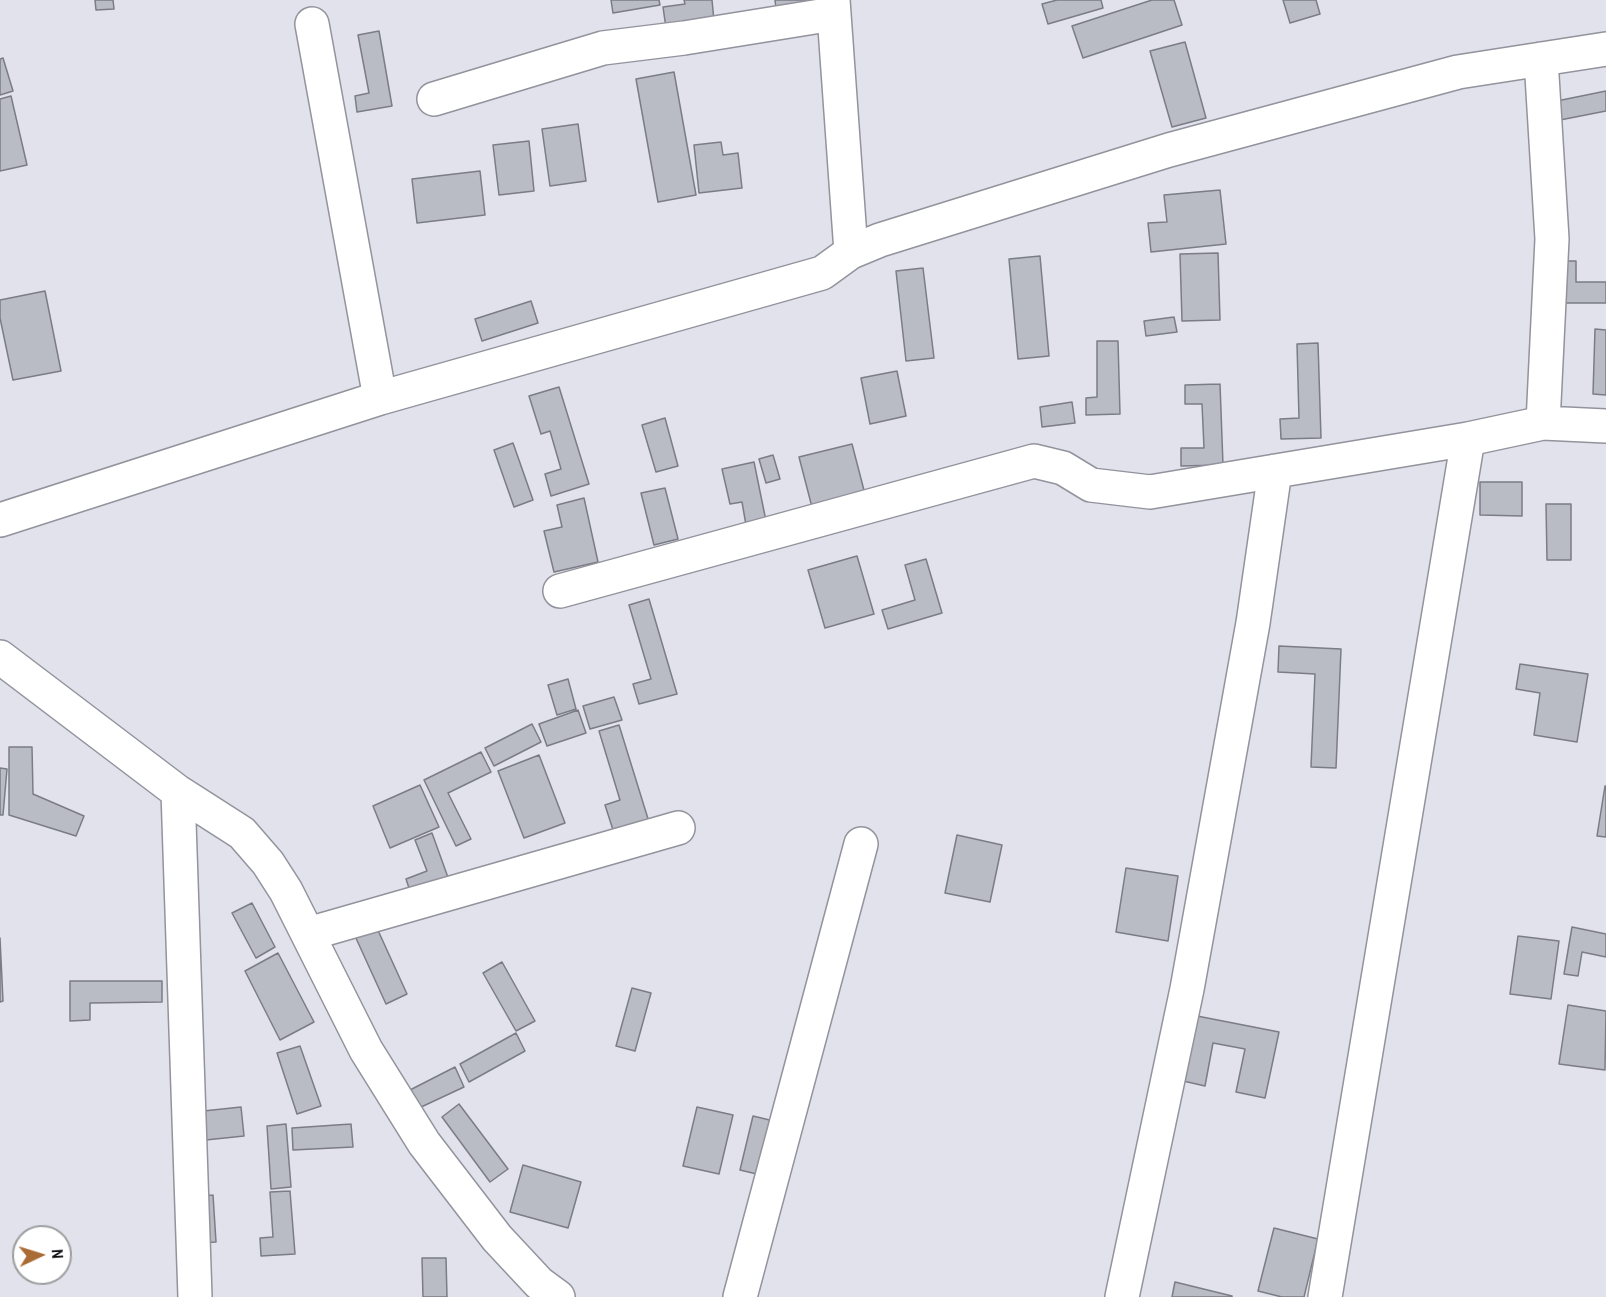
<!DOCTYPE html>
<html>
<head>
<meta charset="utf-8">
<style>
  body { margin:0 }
  #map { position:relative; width:1606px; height:1297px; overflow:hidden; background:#e1e2ec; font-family:"Archivo Narrow",sans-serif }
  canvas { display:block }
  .north { position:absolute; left:12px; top:1225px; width:60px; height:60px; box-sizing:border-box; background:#fff; border:2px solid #9d9e9f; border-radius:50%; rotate:86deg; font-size:16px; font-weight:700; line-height:24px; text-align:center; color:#0b0c0f }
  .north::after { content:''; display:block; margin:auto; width:21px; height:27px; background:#ab6b34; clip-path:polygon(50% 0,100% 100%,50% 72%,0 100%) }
</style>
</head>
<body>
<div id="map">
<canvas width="1606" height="1297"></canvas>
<div class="north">N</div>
</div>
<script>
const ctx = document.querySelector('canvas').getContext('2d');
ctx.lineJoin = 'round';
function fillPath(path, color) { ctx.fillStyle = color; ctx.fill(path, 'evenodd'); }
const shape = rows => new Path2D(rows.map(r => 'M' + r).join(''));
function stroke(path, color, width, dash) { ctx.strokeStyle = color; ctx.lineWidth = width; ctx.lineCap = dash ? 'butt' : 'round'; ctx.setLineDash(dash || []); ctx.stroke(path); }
const building = shape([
  [95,0,113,0,114,9,96,10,95,0],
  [611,0,659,0,660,5,613,13,611,0],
  [684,0,712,0,714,21,666,28,663,7,685,4,684,0],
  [775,0,808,0,808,7,776,9,775,0],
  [1057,0,1101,0,1103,8,1048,24,1042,4,1057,0],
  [1152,0,1174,0,1182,25,1083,58,1072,26,1152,0],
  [1283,0,1316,0,1320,14,1290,23,1283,0],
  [379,31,392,106,357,112,355,96,369,93,358,35,379,31],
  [1185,42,1206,118,1172,127,1150,51,1185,42],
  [3,58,13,91,0,95,0,59,3,58],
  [674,72,696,195,658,202,636,79,674,72],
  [1606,91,1606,111,1555,121,1552,102,1606,91],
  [11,96,27,165,0,171,0,99,11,96],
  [578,124,586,181,550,186,542,129,578,124],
  [529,141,534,191,499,195,493,145,529,141],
  [721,142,723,155,738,153,742,188,699,193,694,145,721,142],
  [480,171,485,215,417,223,412,179,480,171],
  [1220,190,1226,244,1151,252,1148,223,1167,222,1164,195,1220,190],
  [1218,253,1220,320,1182,321,1180,254,1218,253],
  [1040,256,1049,356,1018,359,1009,259,1040,256],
  [1560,261,1576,261,1576,282,1606,282,1606,303,1560,303,1560,261],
  [923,268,934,358,906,361,896,271,923,268],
  [45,291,61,371,13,380,0,318,0,300,45,291],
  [531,301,538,323,482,341,475,319,531,301],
  [1174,317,1177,332,1146,336,1144,321,1174,317],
  [1595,329,1606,330,1606,395,1593,394,1595,329],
  [1097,341,1118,341,1120,414,1086,415,1086,398,1097,397,1097,341],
  [1318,343,1321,438,1281,439,1280,419,1299,418,1297,344,1318,343],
  [897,371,906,416,870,424,861,378,897,371],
  [1220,384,1223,465,1181,466,1181,448,1204,448,1202,404,1185,404,1185,385,1220,384],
  [559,387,589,484,551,496,545,474,561,469,550,431,541,434,529,396,559,387],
  [1072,402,1075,423,1042,427,1040,407,1072,402],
  [665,418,678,466,656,472,642,425,665,418],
  [513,443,533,500,514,507,494,450,513,443],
  [852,444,866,498,813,511,799,457,852,444],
  [773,455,780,479,766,483,759,459,773,455],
  [754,462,766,521,746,525,742,502,730,504,722,469,754,462],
  [1480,482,1522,482,1522,516,1480,515,1480,482],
  [665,488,678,539,654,545,641,493,665,488],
  [584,498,598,562,554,572,544,531,562,527,557,505,584,498],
  [1546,504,1571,504,1571,560,1547,560,1546,504],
  [857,556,874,614,825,628,808,570,857,556],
  [926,559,942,613,888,629,882,610,915,600,905,565,926,559],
  [649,599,677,694,639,704,633,684,651,679,629,605,649,599],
  [1279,646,1341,649,1336,768,1311,767,1315,674,1278,672,1279,646],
  [1520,664,1588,674,1577,742,1534,735,1540,693,1516,689,1520,664],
  [568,679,576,709,557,715,548,685,568,679],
  [614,697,622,720,590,729,583,706,614,697],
  [578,710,586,733,547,746,539,724,578,710],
  [532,724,541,742,494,766,485,748,532,724],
  [619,725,649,822,614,833,605,805,620,800,599,731,619,725],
  [9,747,32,747,33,794,84,816,76,836,9,815,9,747],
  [481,752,491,772,448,793,471,839,456,846,424,780,481,752],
  [539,755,565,823,524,838,498,771,539,755],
  [0,768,7,769,3,815,0,815,0,768],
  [420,785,439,827,390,848,373,806,420,785],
  [1605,786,1606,786,1606,837,1597,836,1605,786],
  [432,833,450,883,412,897,406,879,427,871,415,840,432,833],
  [957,835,1002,845,990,902,945,893,957,835],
  [1126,868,1178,876,1168,941,1116,932,1126,868],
  [252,903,275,947,256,958,232,913,252,903],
  [376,926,407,994,386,1004,355,936,376,926],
  [1572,927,1606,934,1606,957,1582,952,1578,976,1564,974,1572,927],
  [1518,936,1559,941,1551,999,1510,994,1518,936],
  [0,938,3,1001,0,1002,0,938],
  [278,953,314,1022,280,1040,245,971,278,953],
  [502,962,535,1021,516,1031,483,973,502,962],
  [70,981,162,981,162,1002,90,1003,90,1020,70,1021,70,981],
  [632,988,651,993,635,1051,616,1046,632,988],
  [1568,1005,1606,1011,1605,1070,1559,1064,1568,1005],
  [1192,1015,1279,1032,1265,1098,1236,1092,1245,1049,1213,1043,1205,1086,1179,1080,1192,1015],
  [516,1033,525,1051,469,1082,460,1064,516,1033],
  [300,1046,321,1106,297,1114,277,1053,300,1046],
  [455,1067,464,1087,419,1108,410,1090,455,1067],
  [459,1104,508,1169,490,1182,442,1117,459,1104],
  [241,1107,244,1136,196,1141,194,1112,241,1107],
  [697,1107,733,1115,719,1174,683,1166,697,1107],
  [753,1116,778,1122,765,1176,740,1170,753,1116],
  [286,1124,291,1187,271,1189,267,1126,286,1124],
  [351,1124,353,1147,293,1150,292,1128,351,1124],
  [523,1165,581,1182,568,1228,510,1212,523,1165],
  [290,1191,295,1254,261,1256,260,1238,273,1237,270,1192,290,1191],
  [213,1195,216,1242,198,1243,195,1196,213,1195],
  [1274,1228,1318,1239,1304,1297,1282,1297,1258,1291,1274,1228],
  [422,1258,446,1258,447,1297,423,1297,422,1258],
  [1175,1282,1232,1296,1232,1297,1172,1297,1175,1282]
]);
const minor = shape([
  [833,0,851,252],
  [312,24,380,398],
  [1541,59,1552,239,1543,423],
  [434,99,603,48,684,38,833,14],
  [0,520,380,398,822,273,851,252,880,240,1169,150,1458,72,1606,49],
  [560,591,1034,461,1063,468,1091,485,1150,492,1468,439,1543,423,1606,426],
  [0,657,178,792,242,833,268,863,286,891,366,1050,424,1143,497,1238,539,1283,558,1297],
  [178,792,195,1297],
  [308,934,678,828],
  [740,1297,861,844],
  [1122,1297,1187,989,1253,623,1275,471],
  [1325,1297,1468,439]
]);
fillPath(building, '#babcc5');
stroke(building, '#7b7c85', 1.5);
stroke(minor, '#92939c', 36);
stroke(minor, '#fff', 33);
</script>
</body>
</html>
